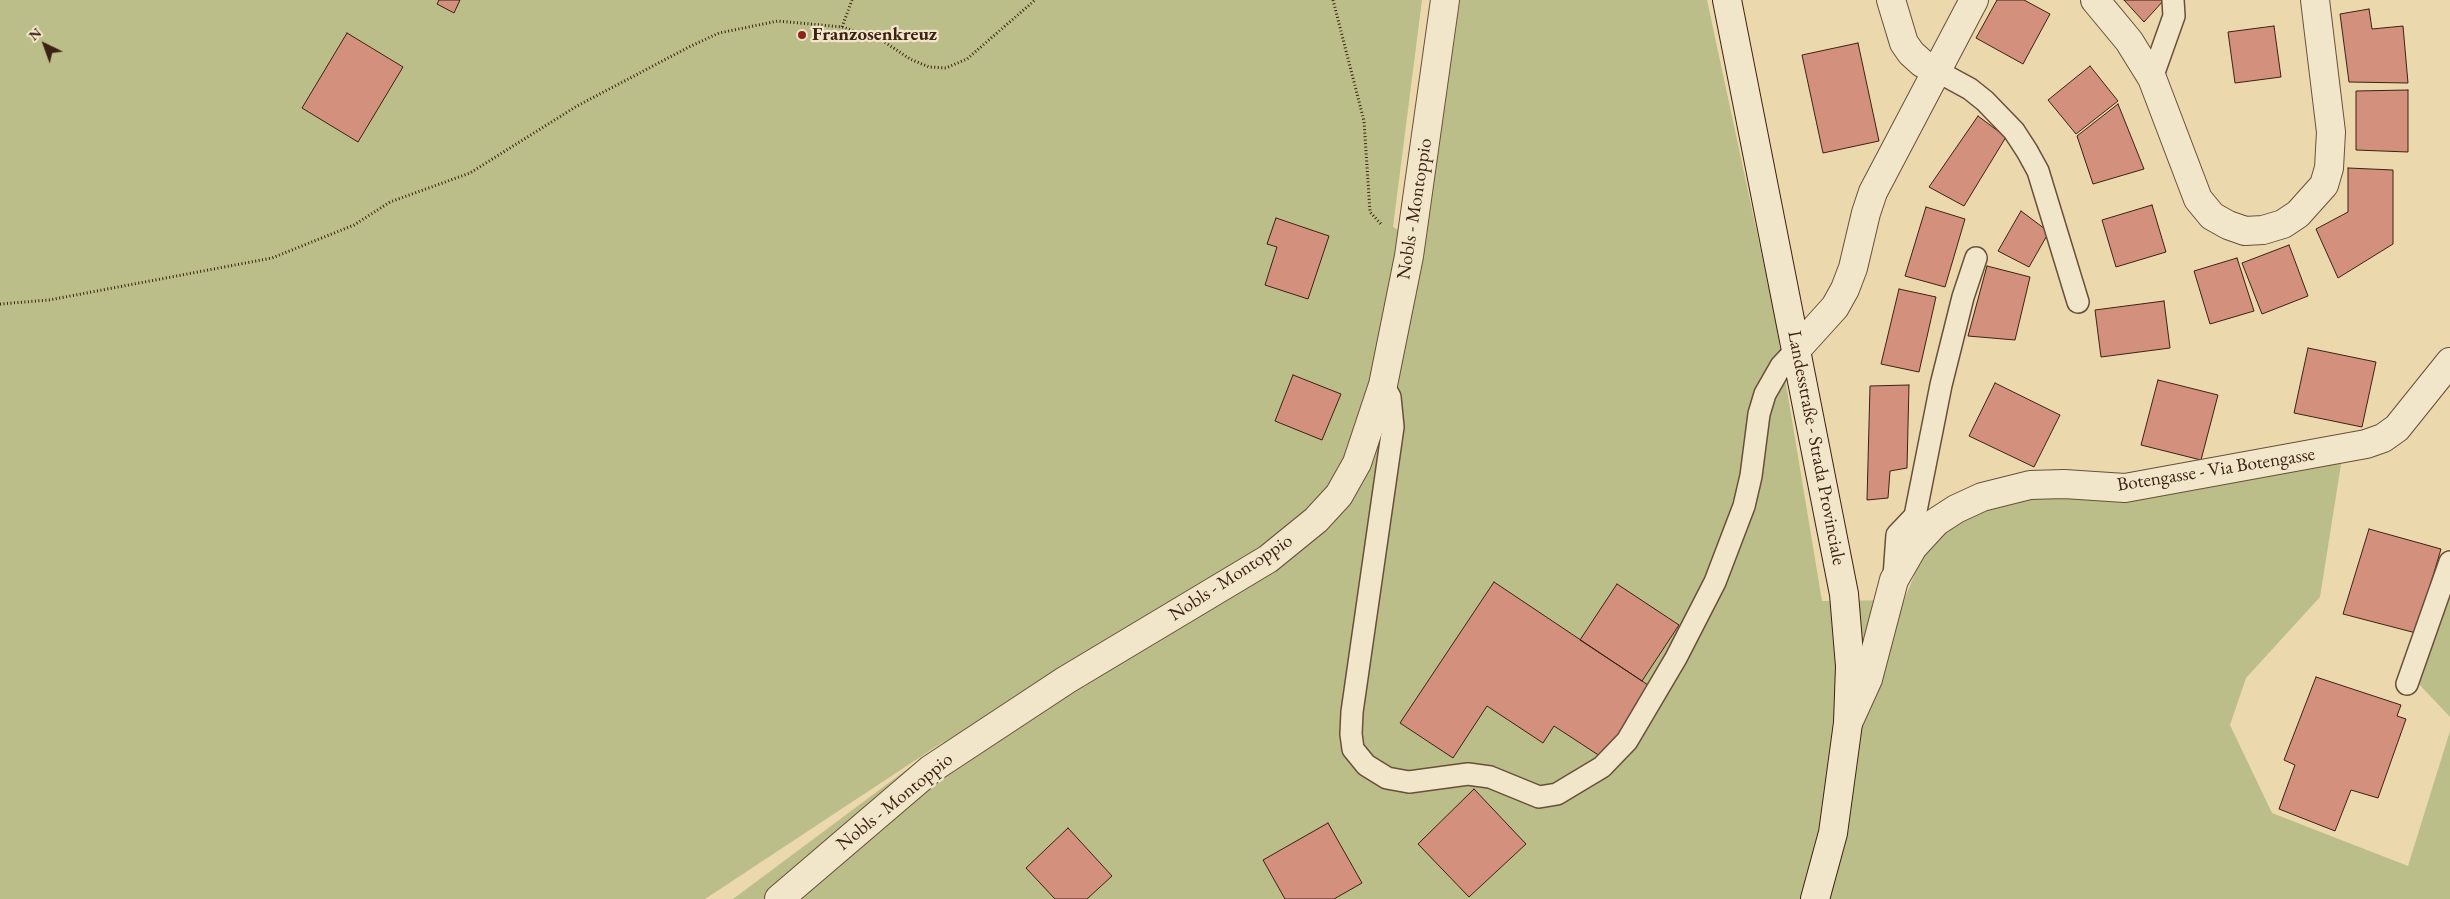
<!DOCTYPE html>
<html>
<head>
<meta charset="utf-8">
<style>
  body { margin:0 }
  #map { position:relative; width:2450px; height:899px; overflow:hidden; background:#ebd8ad; font-family:"EB Garamond",serif }
  canvas { display:block }
  .north { position:absolute; left:20px; top:20px; width:50px; height:50px; -webkit-text-stroke:4px #f2e6ca; paint-order:stroke; rotate:318deg; font-size:14px; font-weight:700; line-height:20px; text-align:center; color:#3c2114 }
  .north::after { content:''; display:block; margin:auto; width:18px; height:22px; background:#3c2114; clip-path:polygon(50% 0,100% 100%,50% 72%,0 100%) }
</style>
</head>
<body>
<div id="map">
<canvas width="2450" height="899"></canvas>
<div class="north">N</div>
</div>
<script>
const ctx = document.querySelector('canvas').getContext('2d');
ctx.lineJoin = 'round';
function fillPath(path, color) { ctx.fillStyle = color; ctx.fill(path, 'evenodd'); }
const shape = rows => new Path2D(rows.map(r => 'M' + r).join(''));
function stroke(path, color, width, dash) { ctx.strokeStyle = color; ctx.lineWidth = width; ctx.lineCap = dash ? 'butt' : 'round'; ctx.setLineDash(dash || []); ctx.stroke(path); }
function label(font, color, halo, rows, align = 'center') {
  ctx.font = font + ' "EB Garamond",serif'; ctx.lineWidth = 4.5; ctx.setLineDash([]); ctx.textBaseline = 'middle'; ctx.strokeStyle = halo; ctx.fillStyle = color; for (const [text, x, y, turn = 0] of rows) {
    ctx.save(); ctx.translate(x, y); ctx.rotate((+turn || 0) * Math.PI / 180); ctx.textAlign = isNaN(turn) ? turn : align; if (halo) ctx.strokeText(text, 0, 0); ctx.fillText(text, 0, 0); ctx.restore();
  }
}
const green = shape([
  [0,0,1422,0,1393,227,1421,241,1460,0,1707,0,1774,312,1822,601,1904,600,1925,550,1949,525,2008,498,2342,458,2320,597,2246,678,2230,725,2272,813,2408,866,2450,731,2450,899,733,899,949,738,705,899,0,899],
  [2450,591,2450,717,2418,683]
]);
const building = shape([
  [439,0,460,0,454,13,437,4,439,0],
  [1997,0,2024,0,2050,14,2023,64,1976,38,1997,0],
  [2124,0,2164,0,2144,22,2124,0],
  [2369,9,2372,29,2403,26,2408,83,2349,82,2340,14,2369,9],
  [2274,26,2281,77,2235,83,2228,32,2274,26],
  [347,33,403,67,358,142,302,108,347,33],
  [1858,43,1879,141,1823,153,1802,55,1858,43],
  [2090,66,2118,101,2076,134,2048,100,2090,66],
  [2408,90,2408,152,2356,150,2356,91,2408,90],
  [2118,104,2144,169,2093,184,2077,136,2118,104],
  [1978,116,2006,137,1964,206,1929,187,1978,116],
  [2348,168,2393,170,2393,244,2338,278,2316,229,2348,212,2348,168],
  [2152,205,2166,252,2116,267,2102,220,2152,205],
  [1926,207,1965,219,1945,287,1905,276,1926,207],
  [2021,211,2049,232,2029,267,1998,251,2021,211],
  [1276,218,1329,236,1308,299,1265,285,1277,247,1267,244,1276,218],
  [2289,245,2308,296,2262,314,2242,263,2289,245],
  [2237,258,2254,311,2210,324,2194,271,2237,258],
  [1987,266,2030,277,2015,340,1968,336,1987,266],
  [1899,289,1936,297,1919,372,1881,364,1899,289],
  [2164,301,2170,348,2101,357,2095,310,2164,301],
  [2308,348,2376,362,2362,427,2294,413,2308,348],
  [1293,375,1341,394,1322,440,1275,421,1293,375],
  [2158,380,2218,395,2201,460,2141,445,2158,380],
  [1995,383,2060,415,2034,467,1969,436,1995,383],
  [1909,385,1907,468,1890,471,1888,498,1867,500,1870,386,1909,385],
  [2369,529,2441,549,2416,633,2343,614,2369,529],
  [1494,582,1651,687,1603,758,1554,726,1543,743,1487,706,1453,758,1400,723,1494,582],
  [1617,584,1679,625,1642,681,1580,640,1617,584],
  [2316,677,2401,705,2397,716,2406,719,2378,798,2351,790,2335,831,2279,809,2295,765,2284,760,2316,677],
  [1474,789,1526,844,1469,897,1418,844,1474,789],
  [1328,823,1362,883,1334,899,1285,899,1263,860,1328,823],
  [1068,828,1112,876,1087,899,1055,899,1026,868,1068,828]
]);
const path = shape([
  [1333,0,1364,121,1370,212,1381,224],
  [842,27,852,0],
  [0,304,49,300,272,258,354,225,390,202,470,173,577,106,689,47,719,33,778,21,842,27,880,39,910,59,929,67,946,68,967,59,1035,0]
]);
const service = shape([
  [1937,71,1970,89,1985,101,2014,131,2027,151,2038,171,2078,302],
  [2152,78,2174,16,2173,0],
  [1383,385,1390,397,1393,427,1352,712,1351,734,1353,749,1366,765,1387,778,1409,782,1468,774,1490,777,1539,797,1557,794,1602,767,1627,741,1676,658,1715,582,1744,506,1751,476,1759,414,1765,394,1781,366,1797,349],
  [1894,577,1897,535,1915,516,1941,385,1963,297,1976,258],
  [2407,684,2450,562]
]);
const minor = shape([
  [1891,0,1904,43,1911,53,1922,63,1937,71],
  [2095,0,2129,41,2152,78,2198,199,2212,216,2228,225,2245,231,2263,230,2283,224,2298,214,2324,185,2329,168,2331,132,2315,0],
  [1797,349,1835,307,1845,289,1853,268,1866,213,1873,192,1974,0],
  [1848,723,1868,679,1894,580,1913,547,1936,522,1956,509,1982,497,2030,485,2064,484,2125,488,2366,444,2383,438,2397,428,2450,362]
]);
const tertiary = shape([
  [779,899,931,769,1066,680,1268,559,1316,520,1339,495,1357,463,1383,385,1409,256,1445,0]
]);
const secondary = shape([
  [1727,0,1844,594,1850,666,1848,723,1833,833,1815,899]
]);
const markers = [
  [802,35,5,"#8f2418"]
];
const poiNames = [
  ["Franzosenkreuz",812,35]
];
const streetNames = [
  ["Nobls - Montoppio",1415,209,-81],
  ["Landesstraße - Strada Provinciale",1816,448,79],
  ["Botengasse - Via Botengasse",2216,470,-9],
  ["Nobls - Montoppio",1231,578,-33],
  ["Nobls - Montoppio",895,802,-39]
];
fillPath(green, '#bbbe88');
fillPath(building, '#d3907d');
stroke(building, '#3c2114', 1);
stroke(service, '#684f3a', 24);
stroke(minor, '#684f3a', 30);
stroke(tertiary, '#684f3a', 30);
stroke(secondary, '#3c2114', 30);
stroke(path, '#3c2114', 3, [1, 2.5]);
stroke(service, '#f2e6ca', 21);
stroke(minor, '#f2e6ca', 28);
stroke(tertiary, '#f2e6ca', 28);
stroke(secondary, '#f2e6ca', 28);
for (const [x, y, r, color] of markers) { const dot = new Path2D(); dot.arc(x, y, r, 0, 2 * Math.PI); ctx.fillStyle = color; ctx.fill(dot); stroke(dot, '#f2e6ca', 2); }
label('bold 19px', '#3c2114', '#f2e6ca', poiNames, 'left');
label('19px', '#3c2114', '#f2e6ca', streetNames);
</script>
</body>
</html>
